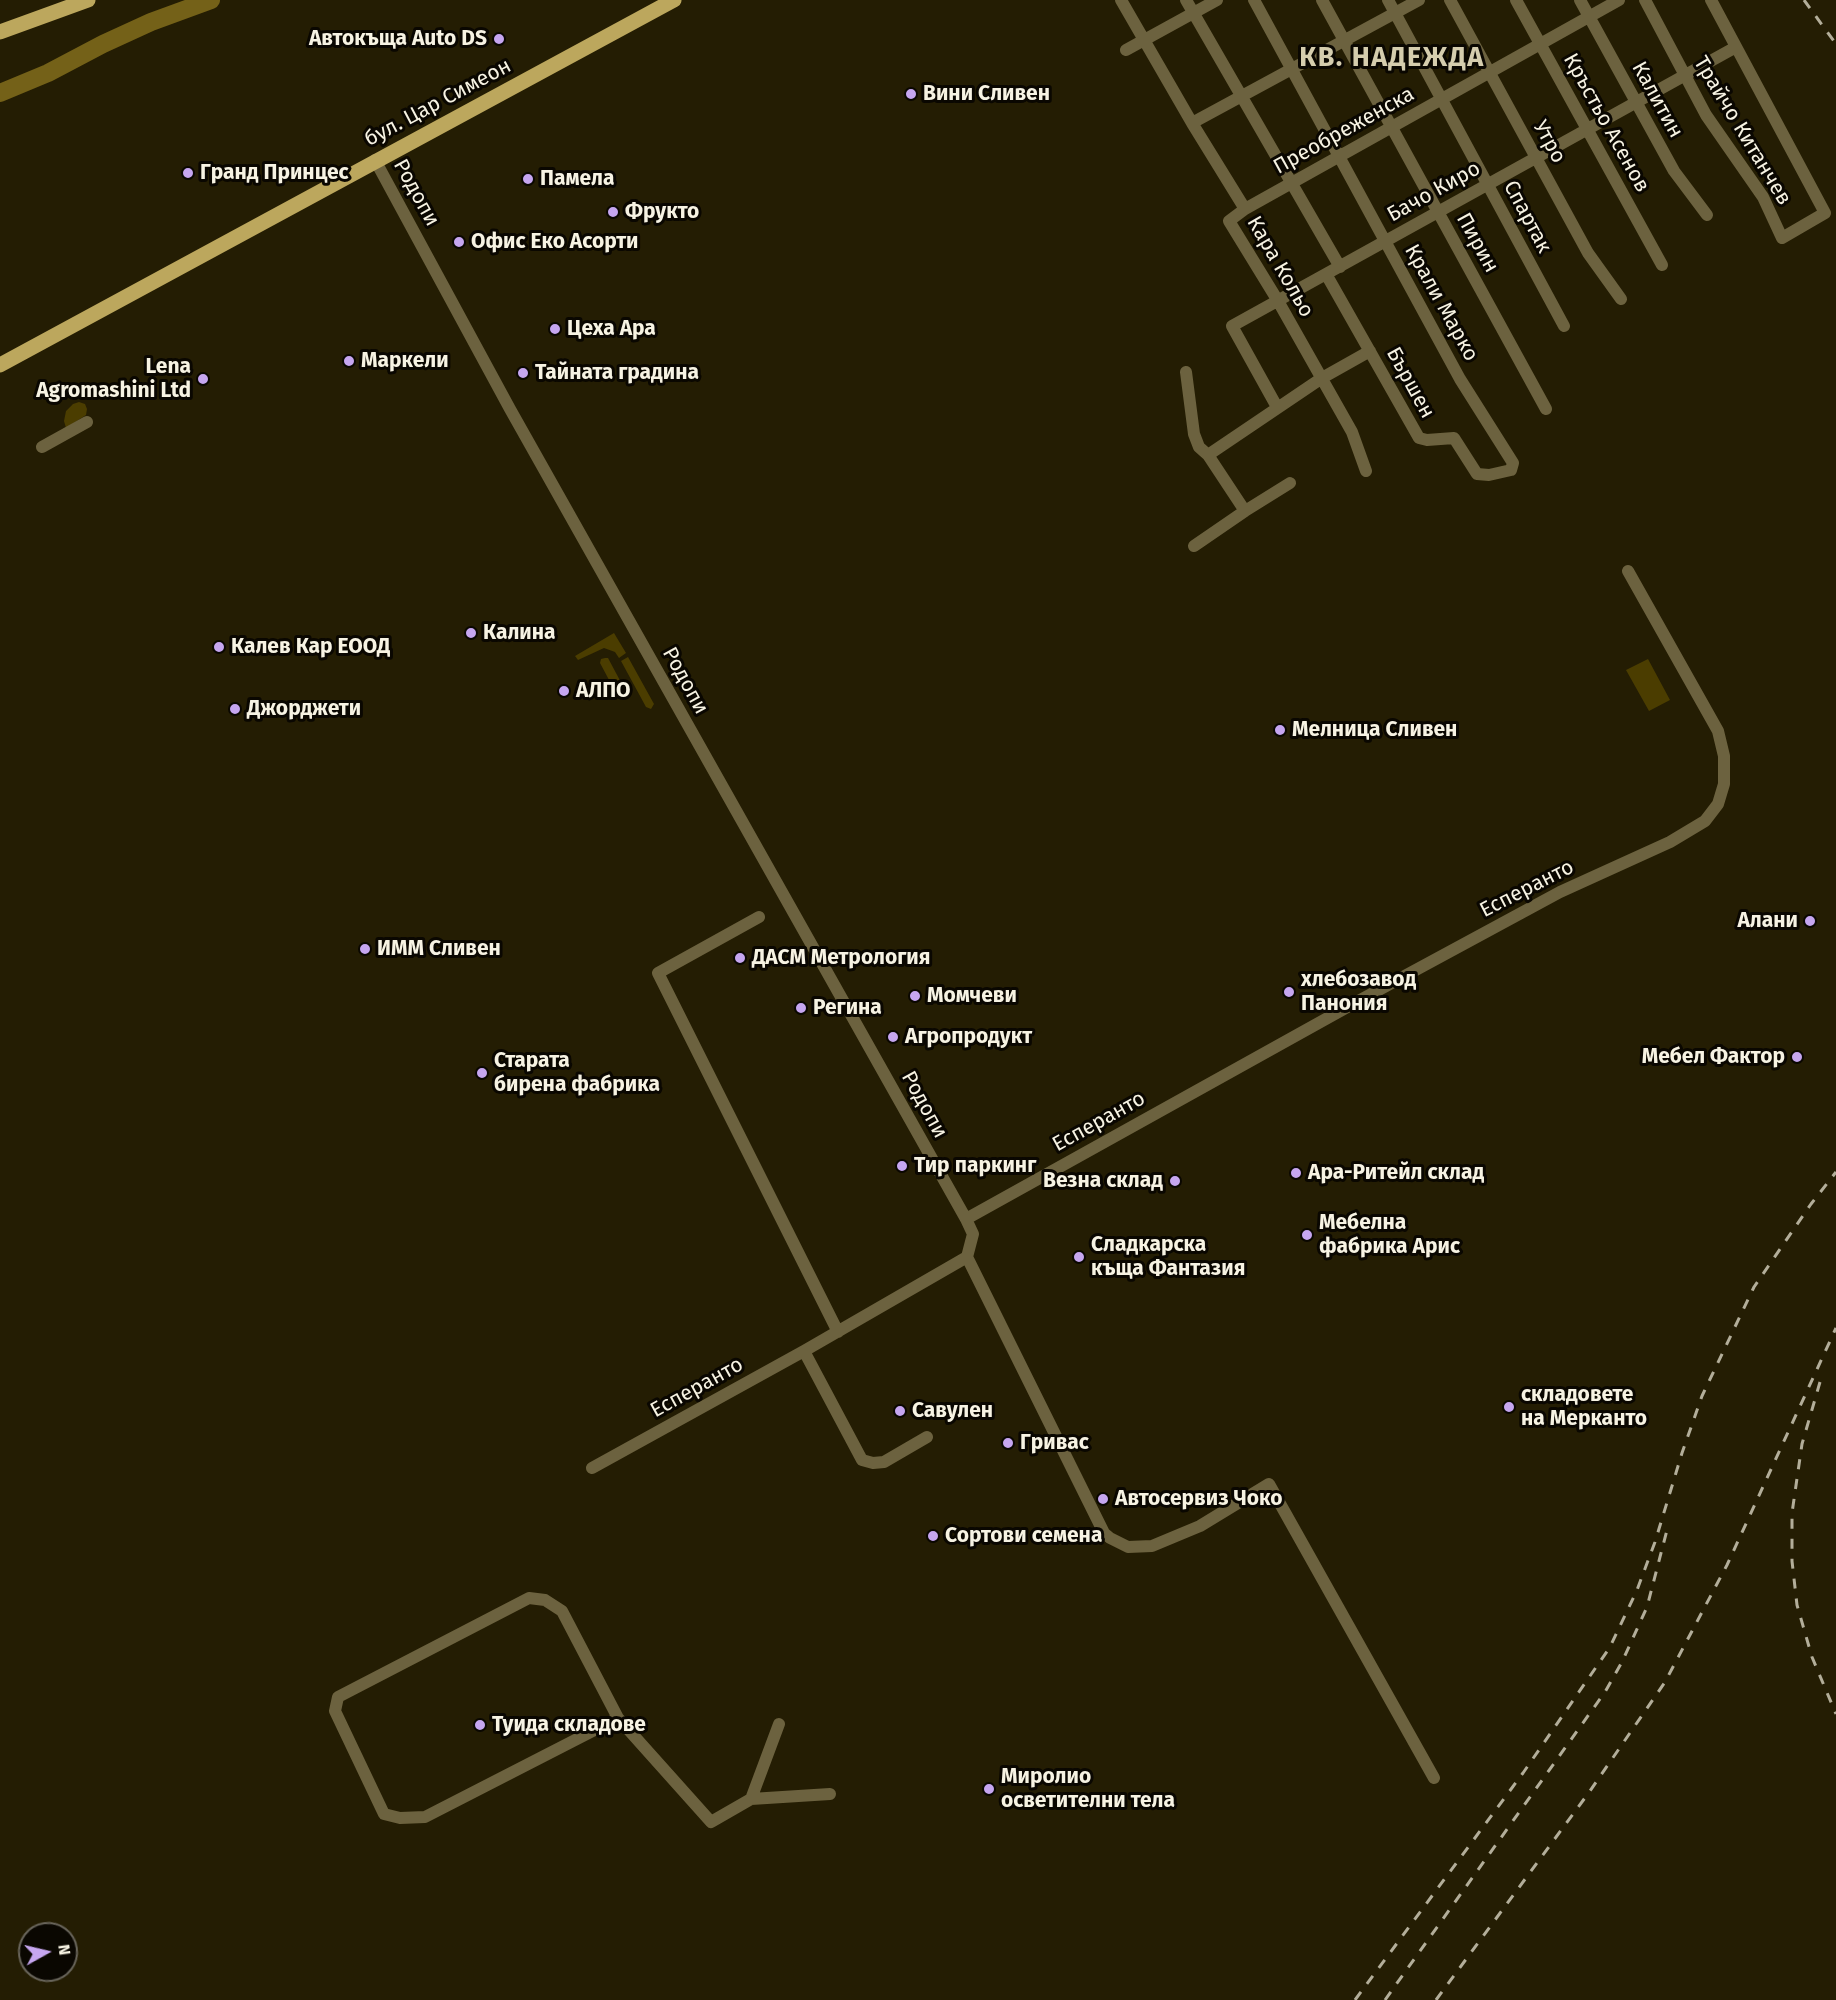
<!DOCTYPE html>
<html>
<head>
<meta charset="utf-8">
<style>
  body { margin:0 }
  #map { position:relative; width:1836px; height:2000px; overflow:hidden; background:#241d03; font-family:"Fira Sans",sans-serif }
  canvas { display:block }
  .north { position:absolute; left:18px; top:1922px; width:60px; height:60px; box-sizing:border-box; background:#0a0701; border:2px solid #69655b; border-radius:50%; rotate:82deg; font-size:16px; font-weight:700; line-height:24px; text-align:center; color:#f7f3e3 }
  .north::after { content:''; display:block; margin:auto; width:21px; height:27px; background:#c6a6f0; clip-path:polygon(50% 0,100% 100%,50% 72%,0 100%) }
</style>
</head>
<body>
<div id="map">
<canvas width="1836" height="2000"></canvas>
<div class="north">N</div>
</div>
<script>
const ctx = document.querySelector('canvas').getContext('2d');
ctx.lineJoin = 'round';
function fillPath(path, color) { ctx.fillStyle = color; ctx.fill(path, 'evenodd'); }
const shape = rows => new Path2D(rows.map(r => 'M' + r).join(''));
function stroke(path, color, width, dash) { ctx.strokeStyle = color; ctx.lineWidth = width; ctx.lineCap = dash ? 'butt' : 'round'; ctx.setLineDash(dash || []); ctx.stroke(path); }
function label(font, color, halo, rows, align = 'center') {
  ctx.font = font + ' "Fira Sans",sans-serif'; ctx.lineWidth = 6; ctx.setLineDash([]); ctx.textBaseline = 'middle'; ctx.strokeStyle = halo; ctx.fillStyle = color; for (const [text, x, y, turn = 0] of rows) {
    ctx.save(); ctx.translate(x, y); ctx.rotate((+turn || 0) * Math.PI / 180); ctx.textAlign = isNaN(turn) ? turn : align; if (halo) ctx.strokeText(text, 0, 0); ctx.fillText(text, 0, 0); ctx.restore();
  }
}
const green = shape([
  [79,402,85,404,87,409,86,415,66,428,64,421,66,411,73,404],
  [614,633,626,653,619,658,615,652,604,648,578,660,575,656],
  [628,657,654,704,651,709,646,707,621,661],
  [605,658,608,658,624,688,622,694,616,693,600,663,601,659],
  [1648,659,1670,700,1649,711,1626,670]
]);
const river = shape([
  [0,93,48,73,103,44,151,22,211,0]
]);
const minor = shape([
  [1121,0,1192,123,1245,209,1229,221,1278,301,1352,432,1366,471],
  [1186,0,1340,267],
  [1254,0,1460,379,1513,463,1511,470,1489,475,1477,474,1454,438,1427,440,1419,438,1326,274],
  [1322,0,1546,409],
  [1388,0,1564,326],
  [1450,0,1588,253,1621,299],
  [1516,0,1662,265],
  [1580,0,1674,171,1707,215],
  [1645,0,1706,115,1763,197,1782,238,1825,213,1711,0],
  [1126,50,1217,0],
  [1192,123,1419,0],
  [375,160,510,409,966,1219],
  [1245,209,1619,0],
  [1186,372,1194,434,1199,447,1208,455,1322,378,1370,351],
  [1277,407,1232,326,1736,47],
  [42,447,87,422],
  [1245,511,1290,483],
  [1194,546,1245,511,1208,455],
  [759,917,658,973,838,1332],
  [967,1257,1104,1533,1110,1538,1128,1547,1152,1546,1200,1526,1269,1484,1434,1778],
  [804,1351,862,1460,873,1463,884,1462,927,1437],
  [592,1468,804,1351,967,1257,973,1234,966,1219,1351,1005,1560,892,1670,842,1705,821,1718,804,1724,784,1724,756,1718,731,1628,571],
  [618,1718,562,1611,545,1600,529,1598,338,1697,335,1711,384,1814,400,1818,425,1817,618,1718,711,1822,751,1799,779,1724],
  [751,1799,830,1794]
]);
const major = shape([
  [0,32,88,0],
  [0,365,674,0]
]);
const rail = shape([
  [1804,0,1836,44],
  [1820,1382,1802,1444,1792,1513,1792,1561,1797,1605,1812,1657,1836,1714],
  [1355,2000,1523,1773,1610,1647,1637,1590,1655,1542,1682,1453,1702,1396,1754,1287,1811,1204,1836,1172],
  [1385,2000,1605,1692,1622,1662,1647,1607,1667,1530],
  [1436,2000,1590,1791,1665,1682,1727,1565,1836,1328]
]);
const markers = [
  [499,39,6,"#c6a6f0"],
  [911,94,6,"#c6a6f0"],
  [188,173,6,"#c6a6f0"],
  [528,179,6,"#c6a6f0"],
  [613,212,6,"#c6a6f0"],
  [459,242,6,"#c6a6f0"],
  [555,329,6,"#c6a6f0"],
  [349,361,6,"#c6a6f0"],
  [523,373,6,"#c6a6f0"],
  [203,379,6,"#c6a6f0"],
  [471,633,6,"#c6a6f0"],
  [219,647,6,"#c6a6f0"],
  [564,691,6,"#c6a6f0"],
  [235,709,6,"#c6a6f0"],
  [1280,730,6,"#c6a6f0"],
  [1810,921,6,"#c6a6f0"],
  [365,949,6,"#c6a6f0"],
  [740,958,6,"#c6a6f0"],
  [1289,992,6,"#c6a6f0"],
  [915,996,6,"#c6a6f0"],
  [801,1008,6,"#c6a6f0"],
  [893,1037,6,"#c6a6f0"],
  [1797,1057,6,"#c6a6f0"],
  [482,1073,6,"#c6a6f0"],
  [902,1166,6,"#c6a6f0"],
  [1296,1173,6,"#c6a6f0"],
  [1175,1181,6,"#c6a6f0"],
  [1307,1235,6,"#c6a6f0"],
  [1079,1257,6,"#c6a6f0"],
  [1509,1407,6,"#c6a6f0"],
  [900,1411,6,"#c6a6f0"],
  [1008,1443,6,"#c6a6f0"],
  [1103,1499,6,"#c6a6f0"],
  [933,1536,6,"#c6a6f0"],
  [480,1725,6,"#c6a6f0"],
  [989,1789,6,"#c6a6f0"]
];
const poiNames = [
  ["Автокъща Auto DS",487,39,"right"],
  ["Вини Сливен",923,94],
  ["Гранд Принцес",200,173],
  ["Памела",540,179],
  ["Фрукто",625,212],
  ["Офис Еко Асорти",471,242],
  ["Цеха Ара",567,329],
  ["Маркели",361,361],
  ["Lena",191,367,"right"],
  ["Agromashini Ltd",191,391,"right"],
  ["Тайната градина",535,373],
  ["Калина",483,633],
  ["Калев Кар ЕООД",231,647],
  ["АЛПО",576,691],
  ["Джорджети",247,709],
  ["Мелница Сливен",1292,730],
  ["Алани",1798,921,"right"],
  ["ИММ Сливен",377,949],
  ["ДАСМ Метрология",752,958],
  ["хлебозавод",1301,980],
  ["Панония",1301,1004],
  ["Момчеви",927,996],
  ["Регина",813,1008],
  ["Агропродукт",905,1037],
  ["Мебел Фактор",1785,1057,"right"],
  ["Старата",494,1061],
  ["бирена фабрика",494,1085],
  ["Тир паркинг",914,1166],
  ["Ара-Ритейл склад",1308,1173],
  ["Везна склад",1163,1181,"right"],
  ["Мебелна",1319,1223],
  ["фабрика Арис",1319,1247],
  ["Сладкарска",1091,1245],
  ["къща Фантазия",1091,1269],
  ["складовете",1521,1395],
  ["на Мерканто",1521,1419],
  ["Савулен",912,1411],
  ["Гривас",1020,1443],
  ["Автосервиз Чоко",1115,1499],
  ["Сортови семена",945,1536],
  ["Туида складове",492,1725],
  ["Миролио",1001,1777],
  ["осветителни тела",1001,1801]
];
const streetNames = [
  ["Калитин",1657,100,61],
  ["бул. Цар Симеон",438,103,-28],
  ["Кръстьо Асенов",1606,123,61],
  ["Преобреженска",1344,131,-29],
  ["Трайчо Китанчев",1742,131,59],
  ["Утро",1549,142,61],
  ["Бачо Киро",1434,192,-29],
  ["Родопи",416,193,61],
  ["Спартак",1527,217,62],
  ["Пирин",1477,243,61],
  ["Кара Кольо",1280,267,60],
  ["Крали Марко",1441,303,61],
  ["Бършен",1410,383,61],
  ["Родопи",685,681,61],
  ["Есперанто",1527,889,-27],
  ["Родопи",924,1105,61],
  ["Есперанто",1099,1122,-29],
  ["Есперанто",697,1388,-29]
];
const districtNames = [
  ["КВ. НАДЕЖДА",1392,58]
];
fillPath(green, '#4b3d00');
stroke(river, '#746118', 18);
stroke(minor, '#6c623f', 12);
stroke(major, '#bca75d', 15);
stroke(rail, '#b3ae9a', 3, [10, 10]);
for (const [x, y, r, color] of markers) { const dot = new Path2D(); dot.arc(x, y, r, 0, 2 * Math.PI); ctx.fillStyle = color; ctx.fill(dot); stroke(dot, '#0a0701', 2); }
label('bold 21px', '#f7f3e3', '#0a0701', poiNames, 'left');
label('21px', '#f7f3e3', '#0a0701', streetNames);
ctx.letterSpacing = '1.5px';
label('bold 27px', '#d5cdae', '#0a0701', districtNames);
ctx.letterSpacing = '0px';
</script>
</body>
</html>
